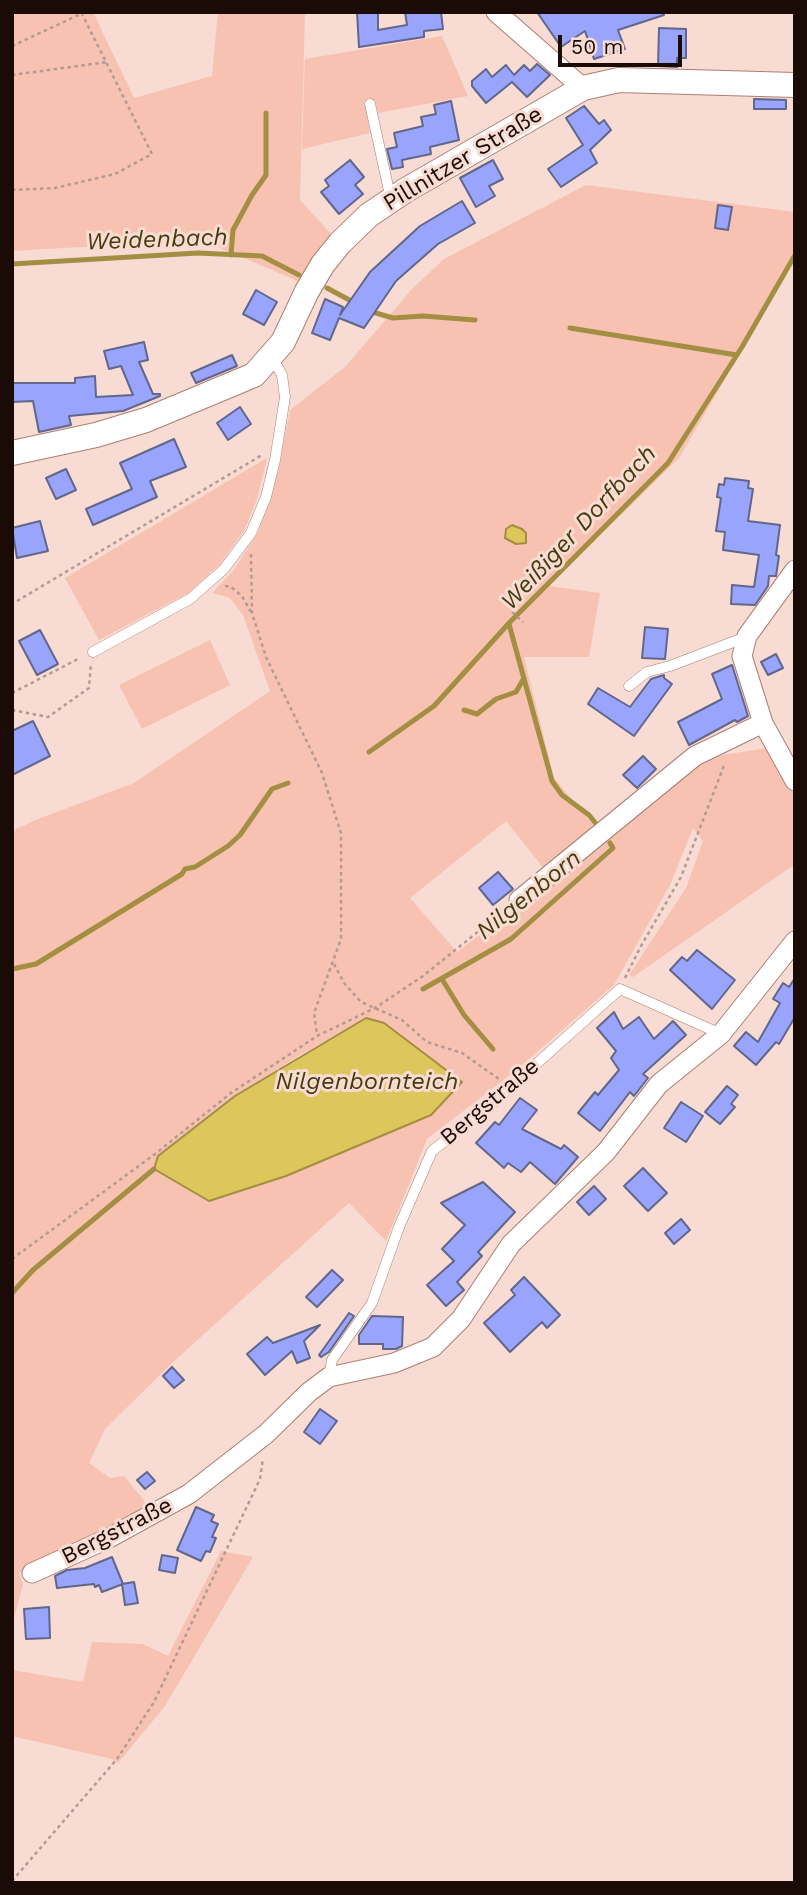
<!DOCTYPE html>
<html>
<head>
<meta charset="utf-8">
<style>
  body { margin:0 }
  #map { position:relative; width:807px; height:1895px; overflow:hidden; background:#f8dbd2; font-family:"Work Sans",sans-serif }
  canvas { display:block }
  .frame { position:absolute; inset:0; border:14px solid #1b0b07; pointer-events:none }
  .scale { position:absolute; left:558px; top:35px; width:124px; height:32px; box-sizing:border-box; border:4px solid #1b0b07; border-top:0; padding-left:9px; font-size:21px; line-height:24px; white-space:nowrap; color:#1b0b07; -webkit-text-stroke:5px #f8dbd2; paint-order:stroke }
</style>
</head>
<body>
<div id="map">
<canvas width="807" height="1895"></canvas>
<div class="frame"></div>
<div class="scale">50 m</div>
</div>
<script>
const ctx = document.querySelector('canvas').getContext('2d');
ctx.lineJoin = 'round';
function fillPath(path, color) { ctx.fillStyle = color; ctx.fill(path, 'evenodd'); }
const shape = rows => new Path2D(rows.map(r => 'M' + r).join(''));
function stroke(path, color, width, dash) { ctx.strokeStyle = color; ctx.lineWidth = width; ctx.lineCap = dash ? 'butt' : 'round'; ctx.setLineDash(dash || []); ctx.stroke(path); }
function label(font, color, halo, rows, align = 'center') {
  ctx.font = font + ' "Work Sans",sans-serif'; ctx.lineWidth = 6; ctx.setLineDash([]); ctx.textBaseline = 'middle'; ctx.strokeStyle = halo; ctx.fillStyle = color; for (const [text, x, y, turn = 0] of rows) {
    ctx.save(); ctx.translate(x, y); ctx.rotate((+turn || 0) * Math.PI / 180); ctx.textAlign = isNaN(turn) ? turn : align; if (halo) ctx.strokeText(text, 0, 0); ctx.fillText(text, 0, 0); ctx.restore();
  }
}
const green = shape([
  [12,12,93,12,134,98,212,76,218,12,305,12,300,200,332,235,300,282,202,240,12,251],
  [442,36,468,96,378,113,375,100,364,101,370,133,302,149,305,59],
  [586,185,795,212,795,259,679,458,549,586,600,593,589,657,524,657,554,778,596,828,546,871,506,821,410,898,457,952,524,902,694,765,722,755,768,748,795,796,795,864,633,977,629,975,686,888,703,841,693,828,671,883,614,985,514,1072,427,1139,386,1241,349,1203,172,1363,105,1429,89,1463,110,1478,124,1476,152,1510,19,1573,23,1584,12,1626,12,839,16,829,38,819,134,783,270,691,243,615,230,598,212,593,233,571,258,533,278,472,290,410,345,367,413,288,444,259],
  [366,1018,384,1023,403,1039,431,1114,286,1176,158,1156,235,1096,300,1055],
  [267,458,257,499,244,531,219,565,188,593,99,640,65,578],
  [210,640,230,685,142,729,119,685],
  [221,1551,253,1557,165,1706,118,1763,112,1759,12,1736,12,1670,83,1682,92,1642,143,1644,168,1656]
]);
const water = shape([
  [512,525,522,529,526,533,526,543,516,544,505,538,506,529,512,525],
  [366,1018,384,1023,462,1082,431,1115,286,1176,209,1201,154,1169,158,1156,235,1096,366,1018]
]);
const stream = shape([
  [231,255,233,230,252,195,266,175,266,113],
  [12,264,198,253,262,256,299,275],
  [327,288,355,303],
  [369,311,393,318,423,316,475,320],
  [570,328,737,355],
  [509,624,552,781,562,795,589,815,597,825],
  [464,710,477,714,496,699,516,692,524,678],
  [369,752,434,706,510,622,668,463,742,347,795,255],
  [12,969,36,964,182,874,185,869,195,867,228,846,240,835,272,789,288,783],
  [442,979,464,1015,493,1049],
  [423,989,511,939,613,848,610,843],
  [12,1293,33,1270,154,1169]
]);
const building = shape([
  [357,12,378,12,378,30,407,25,405,12,441,12,443,29,424,31,424,37,359,47,357,12],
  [537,12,664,12,664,15,618,30,625,49,594,59,585,31,561,47,537,12],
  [659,28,686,29,686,58,677,58,677,67,658,66,659,28],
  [537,64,550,75,527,97,512,82,486,103,472,86,472,81,486,69,492,77,506,65,514,75,524,65,530,71,537,64],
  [754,99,786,100,786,109,754,109,754,99],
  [451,101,459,140,430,147,431,154,402,160,403,167,392,169,387,149,397,147,394,133,423,126,421,117,436,114,434,105,451,101],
  [584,106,599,124,604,120,611,130,590,150,597,163,561,187,548,169,583,145,566,118,584,106],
  [350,160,364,177,355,185,363,194,339,214,321,192,329,186,325,180,350,160],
  [493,160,503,179,489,186,495,196,476,207,460,178,493,160],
  [462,201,475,223,438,244,396,281,364,328,339,318,330,340,312,333,325,299,343,307,340,315,370,272,420,226,462,201],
  [718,205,732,207,728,230,715,228,718,205],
  [256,290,277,302,264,325,243,314,256,290],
  [144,342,148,360,139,362,153,394,160,394,160,396,123,411,69,416,71,425,39,432,33,401,12,402,12,383,75,383,75,378,95,376,96,397,133,395,121,366,109,369,104,351,144,342],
  [232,355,237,366,196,383,191,373,232,355],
  [240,407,251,424,228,440,217,423,240,407],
  [174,439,186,467,150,481,157,497,93,525,86,509,132,489,120,463,174,439],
  [66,469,76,490,56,499,46,478,66,469],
  [725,478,749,481,748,488,753,489,748,521,780,525,776,555,779,556,776,576,769,576,768,586,755,605,731,604,732,585,754,587,759,555,723,550,725,532,716,531,721,498,717,497,719,484,724,485,725,478],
  [40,521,48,551,17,558,12,528,40,521],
  [645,627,668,629,665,659,642,658,645,627],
  [40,630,58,664,37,675,19,641,40,630],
  [776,654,783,668,768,675,761,662,776,654],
  [732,665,748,716,737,722,735,720,689,745,678,722,722,699,712,674,732,665],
  [664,675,664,678,672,684,634,736,588,704,598,688,630,707,651,679,664,675],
  [33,721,50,756,12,775,12,731,33,721],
  [643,756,656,769,637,788,623,775,643,756],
  [498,872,513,889,493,905,479,888,498,872],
  [697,950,735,980,712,1009,670,970,682,957,687,961,697,950],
  [795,978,795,1017,779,1044,776,1042,756,1065,734,1046,746,1032,758,1042,780,1003,773,999,783,983,789,987,795,978],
  [614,1012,623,1029,639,1017,654,1039,673,1021,686,1035,643,1074,648,1078,634,1096,630,1092,600,1131,578,1113,595,1092,598,1095,619,1070,611,1058,616,1051,597,1028,614,1012],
  [727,1086,738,1095,731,1104,735,1107,720,1124,705,1112,727,1086],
  [520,1098,537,1110,522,1129,561,1149,564,1145,578,1157,555,1184,530,1162,521,1172,508,1163,504,1168,476,1143,495,1122,499,1125,520,1098],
  [681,1102,703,1116,686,1142,664,1128,681,1102],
  [643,1168,667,1193,648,1211,624,1186,643,1168],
  [483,1182,515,1212,478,1252,482,1256,457,1282,464,1290,446,1306,427,1285,454,1261,442,1249,465,1225,441,1203,483,1182],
  [594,1186,606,1199,589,1215,577,1202,594,1186],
  [681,1219,690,1230,674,1244,665,1233,681,1219],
  [332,1270,343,1280,317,1307,306,1297,332,1270],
  [524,1277,560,1315,547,1328,542,1322,510,1352,484,1323,515,1295,511,1290,524,1277],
  [349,1313,354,1316,329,1352,321,1357,319,1355,349,1313],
  [372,1316,403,1317,402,1346,396,1349,383,1349,383,1344,359,1344,359,1335,372,1316],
  [320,1325,304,1341,310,1358,297,1363,292,1351,265,1375,247,1354,267,1337,273,1343,320,1325],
  [172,1367,184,1380,174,1388,163,1376,172,1367],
  [320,1409,337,1421,320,1444,304,1432,320,1409],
  [147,1472,155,1481,145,1489,137,1480,147,1472],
  [196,1507,214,1515,211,1521,218,1524,212,1537,216,1538,210,1552,206,1551,201,1561,177,1550,196,1507],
  [162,1555,178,1558,175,1573,159,1570,162,1555],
  [112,1557,123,1584,102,1592,99,1585,95,1587,94,1584,57,1588,55,1576,67,1570,85,1568,112,1557],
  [134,1582,138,1603,125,1605,122,1584,134,1582],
  [49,1607,50,1638,26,1639,24,1609,49,1607]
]);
const path = shape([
  [12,46,85,12],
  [12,75,107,62],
  [12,190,55,188,115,174,152,154,82,14],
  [251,554,252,613,266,657,322,773,341,833,341,939,314,1013,317,1035],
  [225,586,231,587,242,596,251,612],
  [17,601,262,455],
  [512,612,523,622],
  [12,693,80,658],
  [12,710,48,717,89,688,91,663],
  [334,964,344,983,361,1002,402,1020,427,1042,462,1053,499,1079],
  [625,978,641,946,681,877,725,763],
  [12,1259,155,1154,231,1093,317,1036,375,1008,423,976,505,910],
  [12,1881,117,1759,154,1702,260,1479,263,1458]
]);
const service = shape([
  [370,104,391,200],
  [93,652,190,599,224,569,251,533,266,497,275,460,285,397,282,375,272,357],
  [629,686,647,672,670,666,746,637],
  [329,1377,332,1360,372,1303,399,1227,432,1151,487,1108,620,989,721,1034]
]);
const minor = shape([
  [496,12,583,88],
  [795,570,747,636,742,656,763,723,795,781],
  [519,900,695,756,763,723],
  [32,1573,109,1538,189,1494,266,1434,309,1392,329,1377,394,1363,433,1347,461,1319,511,1244,606,1152,659,1084,721,1034,795,941]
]);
const tertiary = shape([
  [12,453,96,435,146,420,254,375,283,342,307,291,323,264,340,243,369,215,406,190,583,88,619,80,795,85]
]);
const streetNames = [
  ["Pillnitzer Straße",463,159,-31],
  ["Bergstraße",490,1102,-40],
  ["Bergstraße",117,1531,-27]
];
const waterNames = [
  ["Weidenbach",157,240,-2],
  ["Weißiger Dorfbach",579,528,-47],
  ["Nilgenborn",529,895,-39],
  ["Nilgenbornteich",367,1082]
];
fillPath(green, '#f7c2b1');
fillPath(water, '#ddc65c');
stroke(water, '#a38e42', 2);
stroke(stream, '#a38e42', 5);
fillPath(building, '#99a4fd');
stroke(building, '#61668b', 2);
stroke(service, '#ab7f72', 11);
stroke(minor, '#ab7f72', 21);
stroke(tertiary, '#ab7f72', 26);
stroke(path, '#b39a92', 2.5, [3.5, 3.5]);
stroke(service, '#fff', 10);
stroke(minor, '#fff', 19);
stroke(tertiary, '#fff', 24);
label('23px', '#1b0b07', '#f8dbd2', streetNames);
label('italic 24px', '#453c0e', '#f8dbd2', waterNames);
</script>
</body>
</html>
